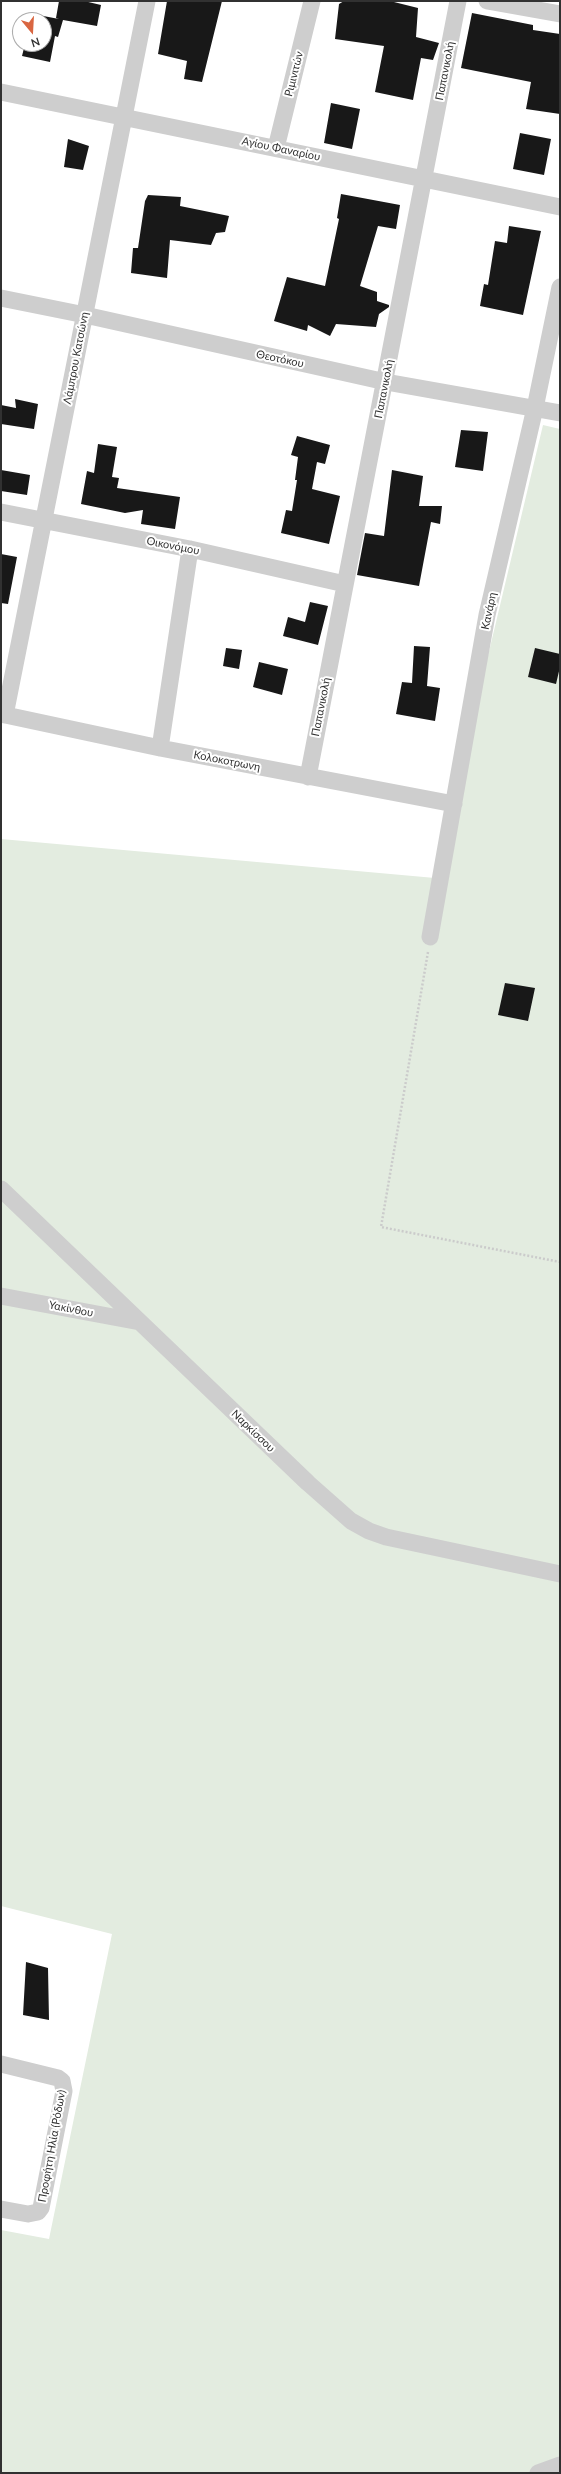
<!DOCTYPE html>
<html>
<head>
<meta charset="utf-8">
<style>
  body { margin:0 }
  #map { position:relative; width:561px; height:2474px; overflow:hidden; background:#fff; font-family:Lato,sans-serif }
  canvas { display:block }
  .frame { position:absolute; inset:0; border:2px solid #313131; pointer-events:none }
  .north { position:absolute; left:12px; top:12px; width:40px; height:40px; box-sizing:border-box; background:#fff; border:1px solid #adadad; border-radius:50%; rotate:162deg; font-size:11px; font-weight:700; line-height:16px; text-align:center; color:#313131 }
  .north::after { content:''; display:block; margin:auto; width:14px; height:18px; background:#d96641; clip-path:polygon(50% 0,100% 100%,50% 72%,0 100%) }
</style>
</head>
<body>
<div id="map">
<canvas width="561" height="2474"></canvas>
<div class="frame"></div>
<div class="north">N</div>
</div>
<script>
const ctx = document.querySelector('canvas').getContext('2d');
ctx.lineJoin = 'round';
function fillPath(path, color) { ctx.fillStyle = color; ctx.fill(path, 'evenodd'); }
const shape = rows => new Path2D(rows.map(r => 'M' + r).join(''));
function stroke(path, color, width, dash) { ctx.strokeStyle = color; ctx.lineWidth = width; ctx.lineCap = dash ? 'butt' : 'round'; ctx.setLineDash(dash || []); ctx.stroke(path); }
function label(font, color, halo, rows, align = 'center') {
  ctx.font = font + ' Lato,sans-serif'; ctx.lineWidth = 4; ctx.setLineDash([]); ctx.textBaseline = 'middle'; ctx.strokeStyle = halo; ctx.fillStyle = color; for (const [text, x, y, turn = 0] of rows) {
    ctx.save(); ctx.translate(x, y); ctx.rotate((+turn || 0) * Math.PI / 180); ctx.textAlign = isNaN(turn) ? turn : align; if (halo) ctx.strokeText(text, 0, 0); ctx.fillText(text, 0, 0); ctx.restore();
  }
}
const green = shape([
  [543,425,560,429,560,2473,1,2473,1,2230,49,2239,112,1934,1,1906,1,839,435,878]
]);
const building = shape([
  [59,1,84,1,101,5,97,26,63,20,58,37,55,36,50,62,22,56,25,44,44,44,44,20,31,20,33,14,59,19,56,18],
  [167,1,222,1,202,82,184,79,187,61,158,54],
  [344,1,390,1,418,8,416,37,439,43,433,60,421,58,413,100,375,92,384,46,335,39,339,4],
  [472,13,533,25,533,30,560,34,560,114,526,109,531,82,461,68],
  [331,103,360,109,352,149,324,143],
  [520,133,551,139,544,175,513,169],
  [68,139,89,146,83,170,64,167],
  [341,194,400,205,396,229,378,226,360,286,377,292,377,301,389,305,389,307,379,314,376,327,336,324,330,336,308,325,307,331,274,321,287,277,325,286,339,219,337,218],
  [148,195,181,197,180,206,229,216,225,232,216,233,211,245,170,240,167,278,131,273,133,248,138,248,145,201],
  [509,226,541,231,523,315,480,306,484,284,488,285,495,241,507,243],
  [15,399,38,404,34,429,1,424,1,405,16,408],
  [461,430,488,432,483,471,455,467],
  [297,436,330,445,325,464,317,462,312,489,340,496,329,544,281,533,286,510,292,511,297,480,295,480,298,457,291,455],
  [98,444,117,447,112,477,119,478,117,488,180,497,175,529,141,524,143,510,125,513,81,504,87,471,94,473],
  [1,470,30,475,27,495,1,491],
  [392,470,423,476,419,506,442,506,440,524,431,522,419,586,357,575,365,533,384,536],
  [1,554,17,557,8,604,1,603],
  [310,602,328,606,318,645,283,636,288,617,305,622],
  [414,646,430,647,427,686,440,688,435,721,396,714,402,682,412,683],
  [226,648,242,650,239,669,223,666],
  [535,648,560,654,560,667,556,684,528,677],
  [259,662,288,669,282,695,253,687],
  [505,983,535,988,528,1021,498,1015],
  [26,1962,48,1968,49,2020,23,2015]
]);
const path = shape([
  [428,952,381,1227,560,1262]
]);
const minor = shape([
  [487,1,560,14],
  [1,92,560,207],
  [276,148,312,1],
  [1,298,85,315,386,382,560,413],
  [1,512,190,549,345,584],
  [1,714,160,748,454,804],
  [5,715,147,1],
  [160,748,190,549],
  [308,777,458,1],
  [430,937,487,615,535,408,560,287],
  [1,1189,308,1483,351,1521,369,1531,386,1537,560,1574],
  [1,1296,140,1322],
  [1,2064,58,2078,62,2081,64,2091,41,2208,38,2212,28,2214,1,2209],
  [538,2473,560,2465]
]);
const streetNames = [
  ["Παπανικολή",445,71,-79],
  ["Ριμινιτών",294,74,-76],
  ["Αγίου Φαναρίου",281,149,12],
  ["Λάμπρου Κατσώνη",76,358,-79],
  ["Θεοτόκου",280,359,12],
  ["Παπανικολή",384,389,-79],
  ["Οικονόμου",173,546,11],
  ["Κανάρη",489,611,-78],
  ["Παπανικολή",321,707,-79],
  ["Κολοκοτρωνη",227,761,11],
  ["Υακίνθου",71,1309,11],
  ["Ναρκίσσου",253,1431,44],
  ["Προφήτη Ηλία (Ρόδων)",52,2146,-80]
];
fillPath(green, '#e3ece0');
fillPath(building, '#181818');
stroke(path, '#cbcbcb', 2.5, [2, 2]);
stroke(minor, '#cecece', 17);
label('11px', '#313131', '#fff', streetNames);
</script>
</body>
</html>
